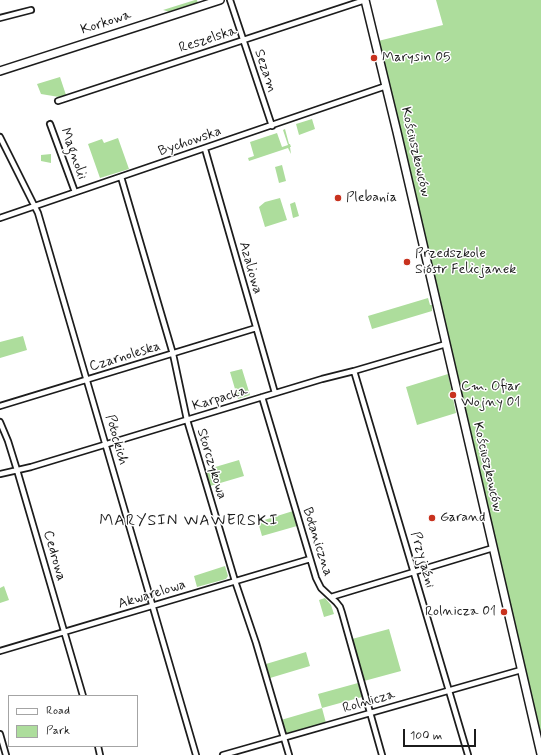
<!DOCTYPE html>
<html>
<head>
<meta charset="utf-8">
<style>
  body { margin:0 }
  #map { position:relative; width:541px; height:755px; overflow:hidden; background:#fff; font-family:Mynerve,sans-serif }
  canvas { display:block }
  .legend { position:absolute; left:8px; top:695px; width:130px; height:52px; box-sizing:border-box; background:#fff; border:1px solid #a4a4a4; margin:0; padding:5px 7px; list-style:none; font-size:12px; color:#1c1c1c }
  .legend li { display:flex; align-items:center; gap:8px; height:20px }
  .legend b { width:20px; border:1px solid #a4a4a4 }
  .scale { position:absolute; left:403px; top:729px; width:73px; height:18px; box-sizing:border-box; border:2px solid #1c1c1c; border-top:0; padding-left:5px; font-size:12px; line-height:14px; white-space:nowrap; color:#1c1c1c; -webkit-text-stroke:3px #fff; paint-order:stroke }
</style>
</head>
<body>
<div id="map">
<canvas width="541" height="755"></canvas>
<ul class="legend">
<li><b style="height:5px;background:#fff"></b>Road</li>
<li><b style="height:11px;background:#addd9c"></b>Park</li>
</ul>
<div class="scale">100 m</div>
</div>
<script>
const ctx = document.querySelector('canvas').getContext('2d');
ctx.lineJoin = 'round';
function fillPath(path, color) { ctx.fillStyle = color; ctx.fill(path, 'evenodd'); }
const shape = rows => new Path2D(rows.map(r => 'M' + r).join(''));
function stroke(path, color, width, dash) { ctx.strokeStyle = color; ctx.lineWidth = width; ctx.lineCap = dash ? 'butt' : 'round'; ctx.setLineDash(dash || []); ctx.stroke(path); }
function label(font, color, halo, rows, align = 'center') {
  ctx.font = font + ' Mynerve,sans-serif'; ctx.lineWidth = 3; ctx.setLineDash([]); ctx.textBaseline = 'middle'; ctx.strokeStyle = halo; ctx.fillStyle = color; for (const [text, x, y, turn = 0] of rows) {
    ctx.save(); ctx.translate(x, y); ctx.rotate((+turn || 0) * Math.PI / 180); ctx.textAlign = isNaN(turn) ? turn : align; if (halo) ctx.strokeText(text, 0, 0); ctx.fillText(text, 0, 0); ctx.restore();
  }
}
const green = shape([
  [195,0,197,0,198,3,170,12,163,10],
  [436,0,541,0,541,740,378,41,443,25],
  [60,77,66,95,59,97,41,94,37,84],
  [312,119,315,129,299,135,296,124],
  [285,129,289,144,290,144,291,147,290,147,291,154,288,148,249,161,248,158,254,156,250,142,277,133,282,147,288,145,283,130],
  [118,138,129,169,100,178,88,144,102,139,104,143],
  [51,154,51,163,41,161,41,155],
  [282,165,286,181,279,183,275,167],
  [280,198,287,220,265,227,259,207,265,202],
  [295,202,299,216,293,218,290,204],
  [428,298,430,305,432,305,432,311,372,329,368,316],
  [23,336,27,350,0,358,0,342],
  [242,369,250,395,238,399,230,372],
  [448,374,456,413,417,425,406,387],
  [239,460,244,476,210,486,205,470],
  [293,511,297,526,262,536,258,522],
  [225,566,228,576,226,579,197,587,194,576],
  [4,586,9,600,0,603,0,588],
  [325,598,331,605,334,614,324,617,319,600],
  [389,629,401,671,364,681,352,639],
  [306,652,310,666,270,678,266,664],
  [358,683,362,697,322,708,326,723,285,734,281,720,322,708,318,694]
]);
const street = shape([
  [230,0,272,126],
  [0,18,31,10],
  [58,101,365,0],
  [50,124,75,192],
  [0,137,38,213,196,755],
  [205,149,275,393],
  [121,177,173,354,187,420,235,581,256,643,289,755],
  [0,218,386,86],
  [354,371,468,755],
  [262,397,316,578,321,588,336,602,340,607,342,613,382,755],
  [0,406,256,328],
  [0,422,8,441,17,470,83,696],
  [0,474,31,467,322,379,354,371,446,344],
  [331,597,493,548],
  [0,651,310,559],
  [0,734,6,755],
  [98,746,100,755],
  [223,755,521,670]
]);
const secondary = shape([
  [365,0,397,132,541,754],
  [0,71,220,0]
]);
const markers = [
  [374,58,4,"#c8321e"],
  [338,198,4,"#c8321e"],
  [407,262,4,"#c8321e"],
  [453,395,4,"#c8321e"],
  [432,518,4,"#c8321e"],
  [504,612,4,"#c8321e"]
];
const streetNames = [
  ["Korkowa",106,23,-18],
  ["Reszelska",208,40,-18],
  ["Sezam",265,71,71],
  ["Bychowska",190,142,-19],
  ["Kościuszkowców",415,152,77],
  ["Magnolii",73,154,70],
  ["Azaliowa",250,268,74],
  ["Czarnoleska",125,357,-17],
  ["Karpacka",220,399,-17],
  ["Potockich",116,440,74],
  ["Storczykowa",211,464,73],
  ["Kościuszkowców",487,467,77],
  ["Botaniczna",317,542,72],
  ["Cedrowa",54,556,74],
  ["Przyjaźni",422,560,74],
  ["Akwarelowa",152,595,-17],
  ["Rolnicza",369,702,-16]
];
const poiNames = [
  ["Marysin 05",382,58],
  ["Plebania",346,198],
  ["Przedszkole",415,254],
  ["Sióstr Felicjanek",415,270],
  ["Cm. Ofiar",461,387],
  ["Wojny 01",461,403],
  ["Garand",440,518],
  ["Rolnicza 01",496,612,"right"]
];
const quarterNames = [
  ["MARYSIN WAWERSKI",189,522]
];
fillPath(green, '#addd9c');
stroke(street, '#1c1c1c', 8);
stroke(secondary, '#1c1c1c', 10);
stroke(street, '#fff', 4.5);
stroke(secondary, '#fff', 7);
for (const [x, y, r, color] of markers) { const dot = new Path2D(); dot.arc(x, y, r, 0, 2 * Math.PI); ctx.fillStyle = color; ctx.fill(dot); stroke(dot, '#fff', 1.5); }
label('14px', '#1c1c1c', '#fff', streetNames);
label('14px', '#1c1c1c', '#fff', poiNames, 'left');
ctx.letterSpacing = '1px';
label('16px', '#1c1c1c', '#fff', quarterNames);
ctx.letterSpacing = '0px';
</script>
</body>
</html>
